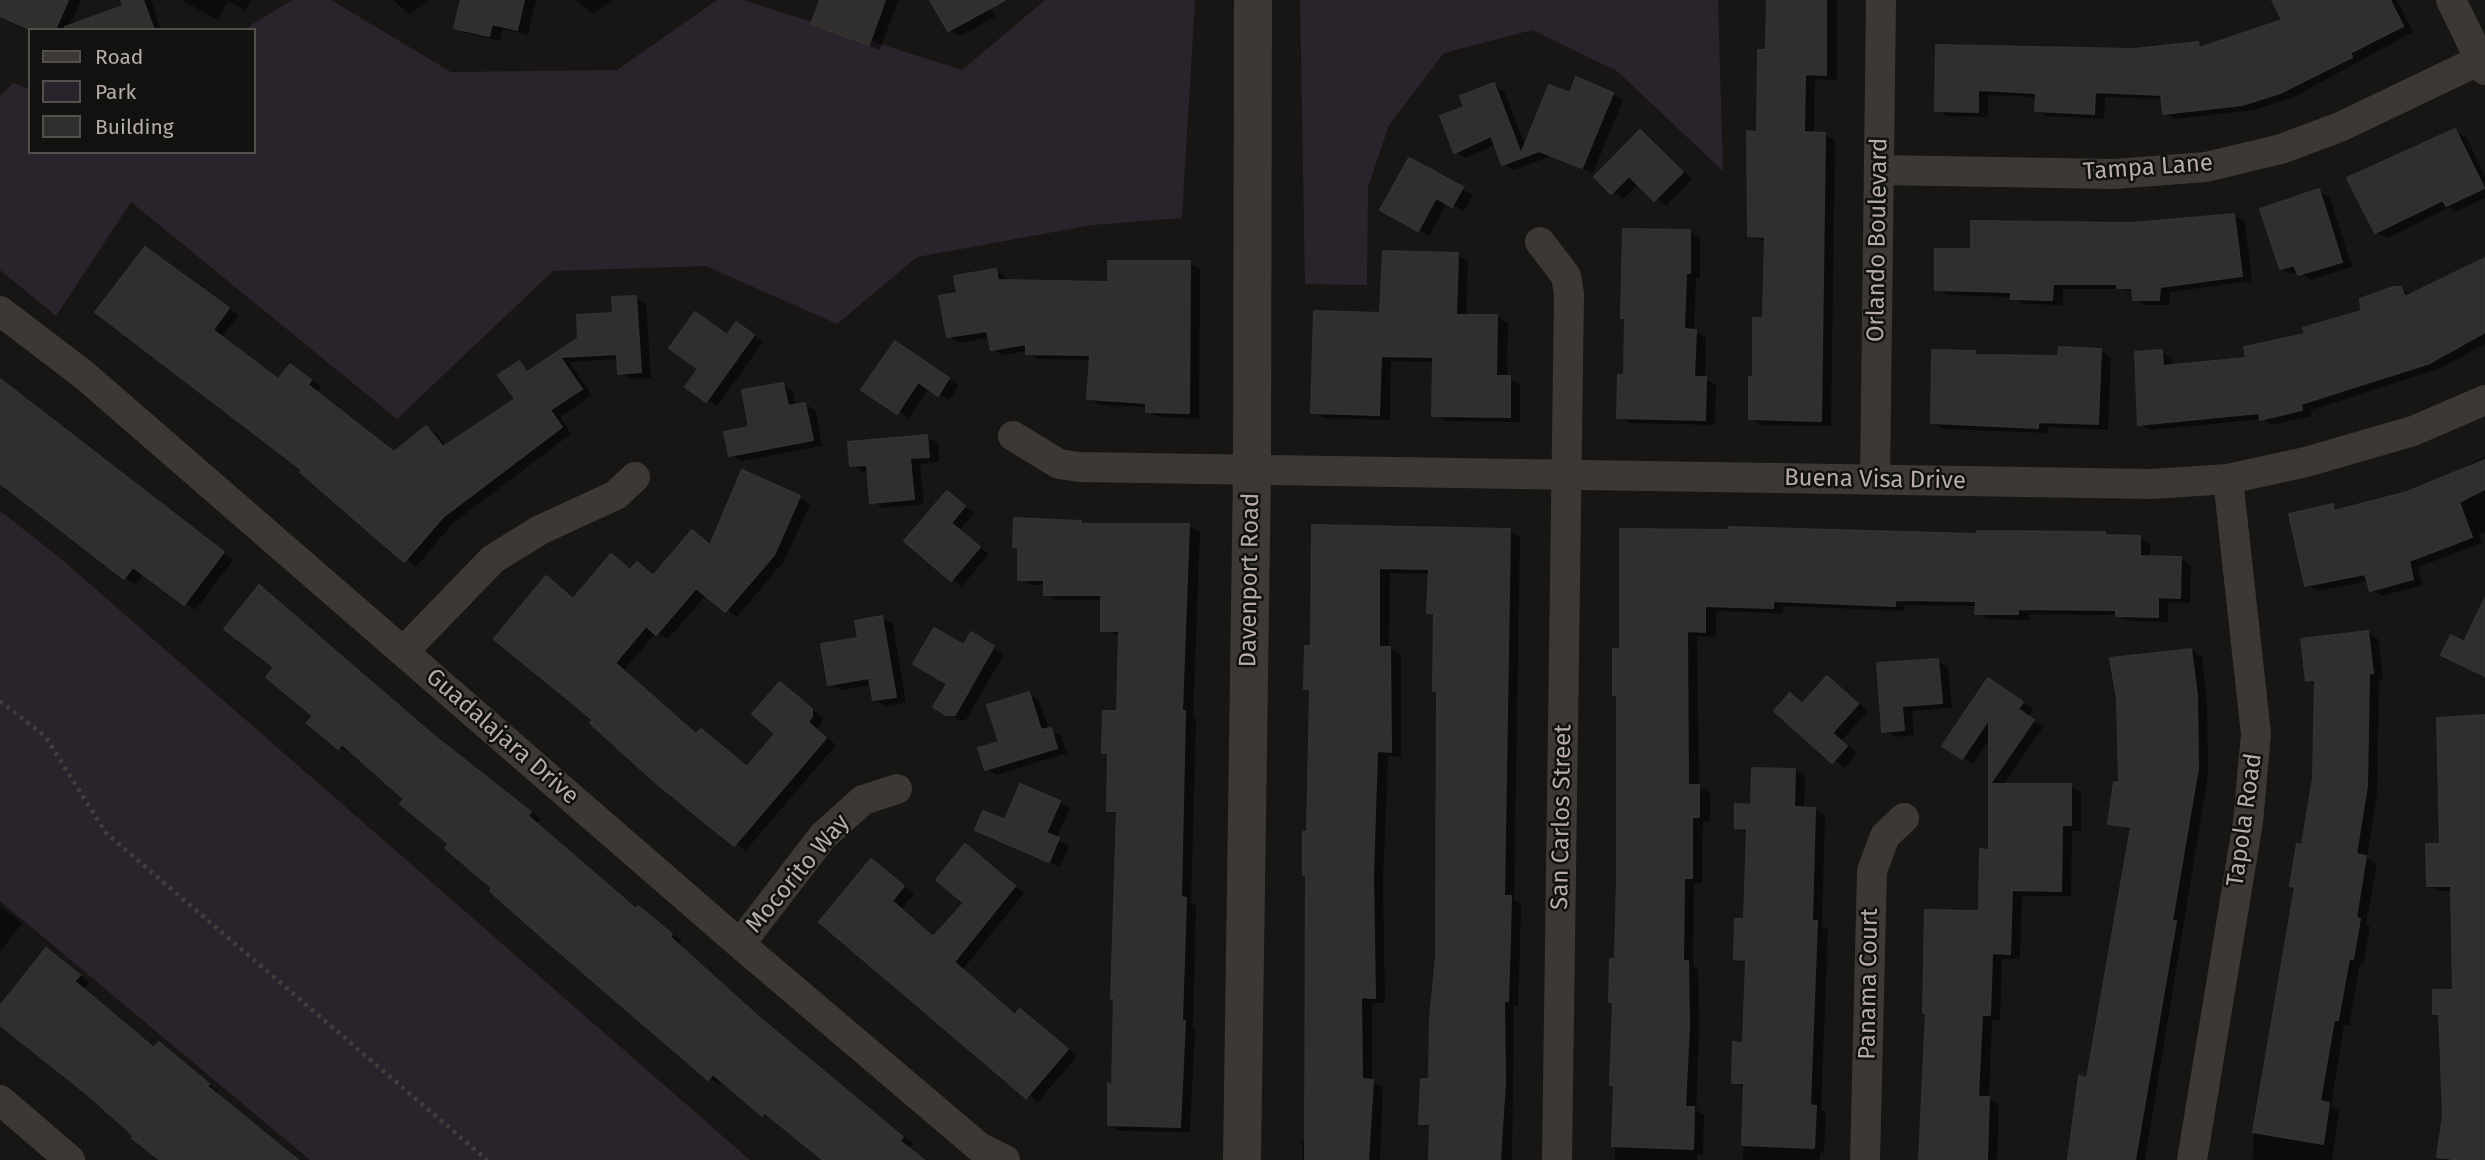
<!DOCTYPE html>
<html>
<head>
<meta charset="utf-8">
<style>
  body { margin:0 }
  #map { position:relative; width:2485px; height:1160px; overflow:hidden; background:#171615; font-family:"Fira Sans",sans-serif }
  canvas { display:block }
  .legend { position:absolute; left:28px; top:28px; width:228px; height:126px; box-sizing:border-box; background:#111110; border:2px solid #534f4c; margin:0; padding:9px 12px; list-style:none; font-size:21px; color:#b7ada6 }
  .legend li { display:flex; align-items:center; gap:14px; height:35px }
  .legend b { width:35px; border:2px solid #534f4c }
</style>
</head>
<body>
<div id="map">
<canvas width="2485" height="1160"></canvas>
<ul class="legend">
<li><b style="height:9px;background:#3c3935"></b>Road</li>
<li><b style="height:19px;background:#2a232c"></b>Park</li>
<li><b style="height:19px;background:#312f2d"></b>Building</li>
</ul>
</div>
<script>
const ctx = document.querySelector('canvas').getContext('2d');
ctx.lineJoin = 'round';
function fillPath(path, color) { ctx.fillStyle = color; ctx.fill(path, 'evenodd'); }
const shape = rows => new Path2D(rows.map(r => 'M' + r).join(''));
function stroke(path, color, width, dash) { ctx.strokeStyle = color; ctx.lineWidth = width; ctx.lineCap = dash ? 'butt' : 'round'; ctx.setLineDash(dash || []); ctx.stroke(path); }
function label(font, color, halo, rows, align = 'center') {
  ctx.font = font + ' "Fira Sans",sans-serif'; ctx.lineWidth = 5; ctx.setLineDash([]); ctx.textBaseline = 'middle'; ctx.strokeStyle = halo; ctx.fillStyle = color; for (const [text, x, y, turn = 0] of rows) {
    ctx.save(); ctx.translate(x, y); ctx.rotate((+turn || 0) * Math.PI / 180); ctx.textAlign = isNaN(turn) ? turn : align; if (halo) ctx.strokeText(text, 0, 0); ctx.fillText(text, 0, 0); ctx.restore();
  }
}
const green = shape([
  [292,0,331,0,451,72,617,70,717,0,743,0,962,70,1045,0,1195,0,1182,218,1092,225,917,257,837,324,706,266,553,271,397,419,131,202,56,316,0,270,0,96,13,83,30,89,30,152,254,152,254,30,243,30],
  [1300,0,1718,0,1723,171,1617,71,1532,30,1444,53,1389,125,1368,187,1367,285,1305,284],
  [0,511,59,557,750,1160,310,1160,0,901]
]);
const shadow = shape([
  [3,0,81,0,68,30,33,30,0,15],
  [123,0,151,0,161,30,91,30,125,7],
  [181,0,251,0,245,10,228,1,218,20],
  [393,0,428,0,410,15],
  [462,0,536,0,528,35,503,29,500,41,467,33,456,27],
  [576,0,612,0,593,14],
  [822,0,898,0,880,50,813,23],
  [933,0,985,0,995,17,960,36,950,30],
  [1769,0,1837,0,1837,80,1815,79,1814,134,1824,134,1835,141,1831,426,1761,425,1750,418,1765,320,1767,242,1750,235,1767,52],
  [2290,0,2397,0,2413,32,2292,98,2254,110,2175,119,2165,113,2163,99,2105,97,2104,119,2047,116,2036,110,2037,97,1988,95,1988,117,1947,116,1937,110,1938,47,2134,51,2198,44,2205,48,2285,21],
  [1493,85,1504,91,1526,147,1571,95,1612,94,1623,100,1593,173,1551,156,1514,170,1503,164,1496,144,1466,158,1455,152,1466,108],
  [2455,131,2466,137,2485,176,2485,198,2458,211,2450,207,2387,238,2377,232],
  [1640,132,1651,139,1692,179,1666,206,1639,183,1623,199,1597,177],
  [1409,160,1473,195,1464,211,1447,202,1429,236,1382,210],
  [2319,191,2330,198,2352,267,2310,280,2299,272,2292,274,2281,268],
  [2234,216,2245,222,2252,281,2170,292,2170,305,2145,305,2134,299,2134,293,2123,289,2063,289,2063,305,2023,304,2012,297,1948,295,1937,289,1973,251,2133,225],
  [1690,231,1700,238,1700,279,1696,278,1694,331,1706,338,1705,379,1716,385,1715,425,1630,423,1619,417,1625,377],
  [156,255,239,315,222,337,279,380,290,366,301,372,321,387,317,392,396,453,426,428,437,434,446,446,517,400,519,363,532,372,636,297,646,304,651,378,631,379,620,373,619,359,569,362,592,395,560,417,571,434,454,522,416,567,302,472,304,470],
  [1457,255,1468,261,1466,317,1497,317,1508,323,1507,378,1520,384,1520,422,1445,421,1434,415,1434,362,1391,361,1390,420,1324,418,1313,412,1382,315],
  [2485,260,2485,344,2441,368,2311,410,2312,416,2272,425,2263,419,2150,430,2140,424,2162,352,2172,358,2173,367,2248,360,2363,312,2401,289,2412,295],
  [1189,263,1200,269,1199,419,1158,417,1147,411,1148,407,1100,405,1089,398,1091,360,1038,359,1027,351,1003,355,992,349,990,337,960,343,949,336,959,294,995,271,1006,277,1007,282,1110,284],
  [747,330,763,342,717,406,707,400,728,336],
  [906,349,959,386,949,400,929,388,909,418,864,389],
  [2100,351,2111,357,2108,430,2048,427,2048,433,1943,429,1932,422,1974,353,1982,357,2060,357],
  [0,380,233,560,195,610,144,573,136,584,125,578,0,481],
  [783,385,793,391,796,406,805,404,816,411,822,446,741,461,731,455],
  [927,437,938,443,939,462,920,464,924,504,883,508,872,501,869,471,863,472,852,465],
  [2485,457,2485,532,2479,535,2482,543,2418,567,2423,585,2382,596,2371,590,2369,581,2318,591,2307,585,2332,506,2341,511,2407,493,2469,468,2467,465],
  [947,494,974,513,960,530,989,554,962,586,952,579],
  [799,497,810,504,784,561,737,617,707,594,668,639,656,633,624,670,698,734,701,731,712,737,748,768,778,734,781,684,822,717,822,724,817,730,836,745,745,851,595,720,547,579,575,599,611,556,632,571,637,565,654,577,692,532,711,545],
  [1081,523,1086,525,1189,526,1200,532,1193,718,1196,719,1191,903,1196,906,1193,1027,1195,1029,1190,1132,1120,1131,1109,1124,1114,1089,1115,1000,1112,998,1118,815,1109,810,1110,755,1104,752,1119,713,1121,636,1103,630,1103,600,1056,600,1046,594,1046,585,1030,585,1019,579,1020,549,1015,546],
  [1313,527,1509,530,1520,537,1514,900,1521,904,1520,944,1518,1006,1514,1006,1512,1160,1430,1160,1431,1128,1421,1123,1431,1081,1438,957,1439,693,1434,690,1436,616,1429,612,1430,574,1390,573,1389,648,1401,655,1401,757,1388,756,1383,883,1385,1003,1372,1003,1372,1081,1383,1087,1380,1160,1302,1160,1302,1142,1307,1142,1308,876,1304,874,1309,834,1312,692,1306,688,1312,648],
  [1622,530,1978,536,2104,534,2110,537,2139,538,2150,544,2150,558,2180,559,2191,565,2190,603,2168,602,2168,622,2129,621,2118,615,2029,614,2029,620,1988,619,1977,613,1977,606,1905,605,1905,611,1783,606,1783,613,1716,611,1716,637,1697,636,1699,787,1710,793,1710,822,1703,822,1702,883,1694,883,1693,966,1698,969,1699,1034,1696,1110,1704,1115,1703,1154,1697,1154,1697,1160,1615,1160,1616,1086,1612,1084,1617,961,1619,696,1615,694,1621,651],
  [259,587,444,743,541,819,537,823,638,909,649,914,682,941,679,944,772,1027,913,1144,909,1148,924,1160,824,1160,723,1080,719,1084,709,1078,495,888,407,798,352,751,350,753,339,747,276,667],
  [882,618,893,624,906,702,885,706,874,699,872,685,841,690,830,684,860,639],
  [2368,632,2378,639,2383,679,2379,679,2377,793,2367,858,2377,864,2366,924,2370,927,2363,964,2360,964,2349,1025,2344,1025,2331,1106,2339,1111,2332,1160,2253,1160,2254,1136,2315,778,2316,685,2307,680],
  [972,635,1004,654,966,720,959,720,935,706],
  [2191,650,2202,657,2207,702,2208,775,2145,1160,2070,1160,2088,1080,2133,831,2110,823,2120,785],
  [1938,661,1948,667,1952,708,1912,711,1914,735,1895,737,1884,730,1879,665],
  [1827,678,1868,711,1842,740,1857,753,1844,768,1776,711,1790,695,1804,704],
  [1999,687,2033,709,2027,717,2043,727,2003,785,2070,786,2081,792,2081,831,2072,831,2071,896,2022,896,2020,959,2002,958,2000,1020,1992,1020,1989,1099,1999,1105,1997,1160,1925,1160,1921,1158,1980,913,1991,851,1991,737,1973,764,1962,757],
  [1028,694,1039,700,1049,730,1061,736,1067,753,997,775,986,769],
  [2485,717,2485,1160,2443,1160,2439,1156,2445,1115,2441,1017,2435,1013,2455,992,2453,891,2439,891,2429,885],
  [1795,770,1805,777,1804,809,1814,809,1825,816,1822,926,1828,929,1821,1110,1826,1113,1824,1153,1820,1153,1820,1160,1743,1160,1746,1089,1734,1082,1744,1044,1747,965,1736,958,1746,921,1748,834,1736,827,1753,806],
  [1059,802,1070,808,1056,839,1069,846,1060,867,977,830],
  [966,847,1024,893,963,969,1017,1015,1021,1011,1031,1017,1077,1056,1038,1102,821,922,871,861,914,894,902,908,935,938,966,903],
  [0,906,22,923,0,952],
  [47,950,89,982,84,989,156,1048,159,1044,170,1050,218,1091,217,1093,299,1160,166,1160,0,1023,0,1008]
]);
const building = shape([
  [0,0,68,0,55,30,32,30,0,16,0,0],
  [121,0,143,0,154,30,65,30,65,27,123,6,121,0],
  [461,0,524,0,517,30,492,24,489,36,454,28,461,0],
  [820,0,885,0,869,45,811,24,820,0],
  [930,0,1005,0,948,31,930,0],
  [1767,0,1826,0,1826,75,1805,74,1804,132,1825,133,1821,421,1749,419,1749,377,1753,377,1753,318,1763,318,1765,237,1748,236,1747,131,1757,132,1758,50,1766,50,1767,0],
  [2272,0,2390,0,2403,26,2350,53,2352,57,2280,93,2242,105,2163,114,2161,95,2095,92,2094,114,2035,111,2036,93,1978,90,1978,112,1935,111,1936,45,2134,49,2198,42,2199,48,2282,20,2272,0],
  [1576,77,1613,93,1582,168,1539,151,1502,165,1491,136,1454,153,1440,116,1464,107,1460,96,1494,83,1521,154,1549,85,1570,93,1576,77],
  [2455,129,2484,188,2446,206,2443,200,2375,233,2347,178,2455,129],
  [1640,130,1683,172,1654,201,1629,176,1611,194,1594,177,1640,130],
  [1409,158,1463,187,1452,207,1436,198,1418,231,1380,210,1409,158],
  [2319,189,2342,262,2298,275,2294,265,2280,269,2260,209,2319,189],
  [2234,214,2242,276,2160,287,2159,300,2133,300,2132,288,2117,288,2117,284,2053,284,2052,300,2011,299,2011,292,1935,290,1935,249,1971,249,1971,221,2133,223,2234,214],
  [1623,229,1690,230,1690,273,1686,273,1684,329,1696,330,1694,377,1706,377,1705,420,1617,418,1618,375,1624,375,1625,318,1621,318,1623,229],
  [145,247,229,308,213,330,278,379,290,364,311,380,308,385,394,452,426,426,443,447,515,399,498,375,519,361,527,372,578,338,577,315,613,313,612,297,636,296,641,372,618,374,617,354,560,357,582,389,550,410,562,427,443,517,404,562,300,472,302,470,95,312,145,247],
  [1383,251,1458,253,1456,315,1497,315,1496,376,1510,376,1510,417,1432,416,1433,357,1381,356,1379,415,1311,413,1314,311,1380,313,1383,251],
  [2485,258,2485,332,2430,363,2301,404,2302,410,2260,420,2259,413,2138,425,2135,352,2162,350,2163,366,2246,358,2244,347,2305,334,2303,328,2361,311,2360,299,2393,287,2401,287,2405,297,2485,258],
  [1108,261,1190,261,1189,413,1146,412,1146,403,1087,399,1090,355,1026,354,1026,344,991,350,987,331,947,337,939,296,957,293,954,276,996,269,998,280,1108,282,1108,261],
  [695,312,727,335,736,322,754,335,706,402,685,387,698,369,669,348,695,312],
  [895,341,949,378,938,396,918,382,897,414,861,390,895,341],
  [2059,347,2101,349,2098,424,2038,422,2038,428,1931,423,1932,350,1975,351,1975,355,2058,356,2059,347],
  [0,379,224,552,184,605,133,567,124,579,0,483,0,379],
  [783,383,788,406,805,403,813,440,729,456,724,432,749,427,742,390,783,383],
  [927,435,929,457,910,458,914,499,870,503,867,465,850,466,848,442,927,435],
  [2485,460,2485,489,2459,502,2472,537,2409,561,2413,579,2370,591,2365,574,2305,586,2289,514,2333,504,2334,511,2407,492,2485,460],
  [742,470,800,496,774,555,725,612,696,588,656,635,646,626,615,663,696,734,701,729,747,767,775,734,752,714,780,682,812,709,812,717,808,722,826,738,734,846,655,782,590,723,593,720,494,639,546,576,573,599,611,554,630,570,637,562,653,576,692,530,710,545,742,470],
  [947,491,965,506,951,523,980,547,951,581,904,541,947,491],
  [1014,518,1081,521,1081,524,1189,524,1182,711,1185,711,1181,897,1186,898,1182,1021,1185,1021,1180,1127,1108,1125,1108,1083,1112,1087,1114,995,1111,999,1117,811,1107,811,1108,753,1102,753,1103,711,1117,711,1119,631,1101,631,1101,595,1044,595,1044,580,1018,580,1018,548,1013,547,1014,518],
  [1312,525,1510,529,1504,896,1511,896,1510,937,1508,1001,1504,1001,1505,1082,1500,1160,1429,1160,1430,1124,1419,1124,1421,1079,1429,1079,1430,1018,1436,957,1437,691,1433,691,1434,613,1427,613,1429,569,1379,568,1379,647,1390,647,1391,752,1377,751,1373,876,1375,998,1361,997,1362,1079,1373,1080,1368,1160,1305,1160,1306,875,1303,875,1303,832,1307,832,1310,689,1304,689,1305,646,1311,646,1312,525],
  [1729,527,1977,534,1977,531,2105,532,2105,535,2140,536,2140,556,2181,557,2180,598,2158,597,2158,617,2116,616,2116,610,2018,609,2018,614,1975,614,1976,601,1895,600,1895,606,1773,601,1773,608,1705,606,1705,632,1687,631,1688,785,1699,785,1699,817,1692,817,1692,878,1684,878,1683,961,1688,961,1689,1027,1685,1107,1694,1107,1693,1149,1612,1146,1614,1085,1610,1085,1613,1002,1609,1002,1610,959,1615,959,1617,877,1617,695,1613,695,1613,649,1620,649,1620,529,1729,530,1729,527],
  [259,585,433,735,531,812,528,816,636,909,638,906,672,934,670,937,761,1019,903,1137,900,1141,924,1160,823,1160,764,1112,762,1116,713,1074,708,1080,535,931,490,891,492,888,445,848,449,844,400,804,404,799,342,744,338,749,307,723,313,716,266,677,274,667,224,629,259,585],
  [2485,598,2485,676,2441,655,2451,635,2464,642,2485,598],
  [882,616,896,697,873,700,869,678,828,685,821,644,858,638,855,621,882,616],
  [934,628,964,645,971,632,994,646,955,715,946,715,933,707,947,684,913,664,934,628],
  [2368,631,2373,673,2369,674,2367,786,2356,854,2366,856,2356,918,2360,919,2353,959,2349,959,2338,1020,2334,1020,2320,1101,2329,1103,2323,1144,2253,1132,2295,887,2290,886,2297,844,2302,845,2313,778,2315,680,2306,681,2301,639,2368,631],
  [2191,649,2197,695,2198,768,2172,921,2176,921,2135,1160,2068,1160,2079,1076,2087,1078,2131,827,2108,824,2114,782,2119,783,2117,699,2110,658,2191,649],
  [1938,659,1942,703,1902,706,1904,730,1882,732,1877,663,1938,659],
  [1827,676,1858,704,1832,733,1847,746,1832,763,1774,711,1790,693,1802,704,1827,676],
  [1988,678,2023,702,2018,709,2034,720,1990,784,2071,784,2071,825,2062,825,2061,891,2012,890,2010,954,1992,953,1990,1015,1982,1015,1978,1097,1989,1097,1987,1160,1919,1159,1926,1013,1923,1013,1925,910,1979,911,1980,849,1989,850,1989,719,1962,759,1942,746,1988,678],
  [1029,692,1041,730,1051,728,1057,748,985,770,978,748,999,742,987,705,1029,692],
  [2485,715,2485,1160,2460,1160,2437,1157,2443,1115,2439,1014,2433,1014,2433,990,2453,990,2451,886,2427,886,2426,844,2440,844,2437,718,2485,715],
  [1752,768,1795,769,1794,807,1815,808,1812,921,1817,921,1810,1105,1816,1106,1814,1148,1742,1145,1744,1083,1732,1083,1733,1042,1743,1043,1746,960,1734,959,1735,919,1744,919,1747,829,1735,828,1735,804,1751,805,1752,768],
  [1020,784,1060,801,1046,833,1059,838,1049,862,975,830,983,811,1005,820,1020,784],
  [965,844,1015,886,954,962,1015,1015,1020,1009,1068,1049,1026,1098,819,922,871,859,904,886,892,901,933,937,964,903,936,880,965,844],
  [46,948,80,975,74,981,154,1048,159,1042,209,1084,207,1086,298,1160,160,1160,132,1138,134,1136,87,1094,0,1025,0,1006,46,948]
]);
const path = shape([
  [0,701,45,736,106,833,487,1160]
]);
const minor = shape([
  [2451,0,2485,70],
  [1880,170,2114,174,2206,167,2281,149,2340,127,2480,60],
  [1540,242,1566,276,1569,294,1557,1160],
  [0,311,84,375,740,944,979,1147,1005,1160],
  [1013,436,1059,464,1079,467,2152,484,2228,479,2306,462,2413,431,2485,400],
  [1875,480,1881,0],
  [404,651,493,559,540,530,616,495,635,477],
  [740,944,823,836,863,800,897,789],
  [0,1100,70,1160],
  [1865,1160,1872,871,1885,836,1904,818],
  [2192,1160,2248,822,2256,734,2228,479]
]);
const tertiary = shape([
  [1242,1160,1252,469,1253,0]
]);
const streetNames = [
  ["Tampa Lane",2148,168,-4],
  ["Orlando Boulevard",1878,240,-89],
  ["Buena Visa Drive",1875,480,1],
  ["Davenport Road",1250,580,-89],
  ["Guadalajara Drive",502,737,41],
  ["San Carlos Street",1562,817,-89],
  ["Tapola Road",2245,820,-82],
  ["Mocorito Way",798,874,-50],
  ["Panama Court",1869,984,-89]
];
fillPath(green, '#2a232c');
fillPath(shadow, '#0007');
fillPath(building, '#312f2d');
stroke(building, '#33312f', 2);
stroke(path, '#433e3b', 4.5, [3.5, 5]);
stroke(minor, '#3c3935', 30);
stroke(tertiary, '#3c3935', 38);
label('24px', '#b7ada6', '#111110', streetNames);
</script>
</body>
</html>
